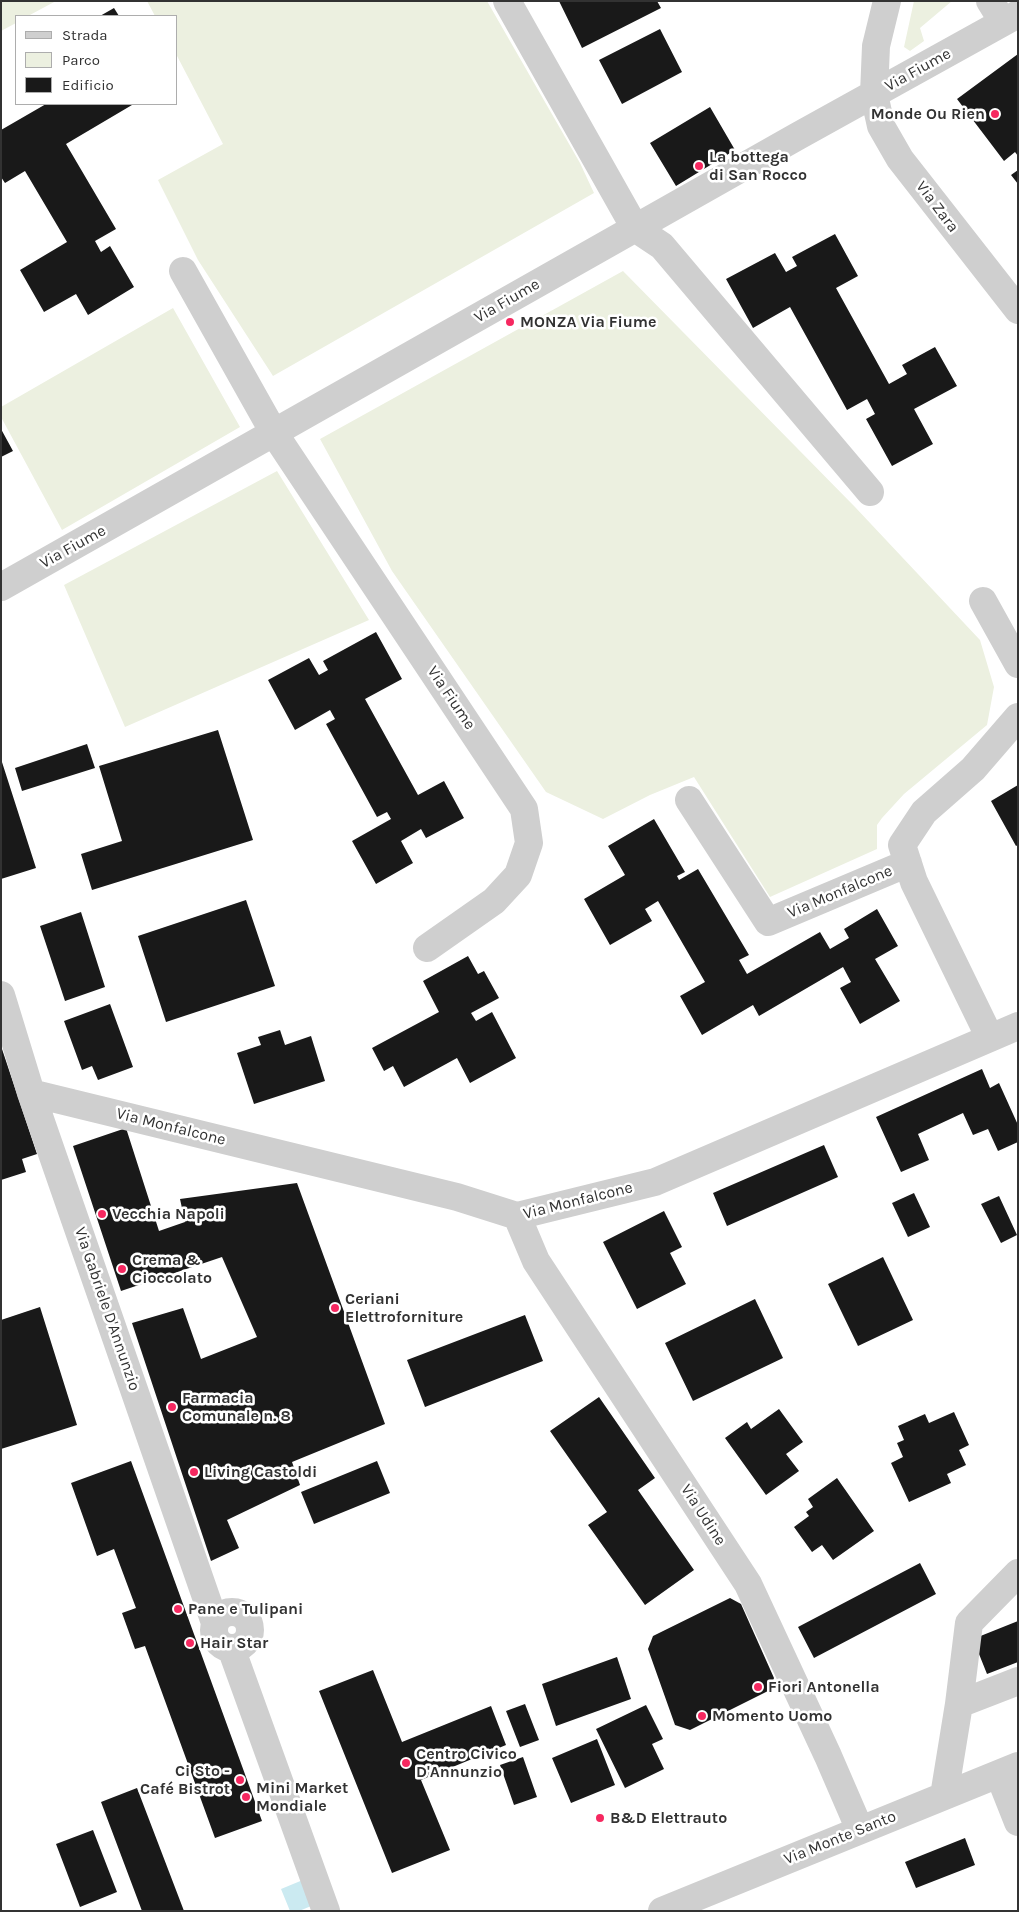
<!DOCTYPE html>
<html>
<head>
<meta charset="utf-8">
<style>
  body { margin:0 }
  #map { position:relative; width:1019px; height:1912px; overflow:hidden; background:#fff; font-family:Karla,sans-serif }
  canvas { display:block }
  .frame { position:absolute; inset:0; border:2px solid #323232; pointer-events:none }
  .legend { position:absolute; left:15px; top:15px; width:162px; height:90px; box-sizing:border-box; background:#fff; border:1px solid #adadad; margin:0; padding:6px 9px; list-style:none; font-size:15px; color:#323232 }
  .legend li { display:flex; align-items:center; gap:10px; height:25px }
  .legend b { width:25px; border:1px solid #adadad }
</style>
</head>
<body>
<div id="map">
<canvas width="1019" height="1912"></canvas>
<div class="frame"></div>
<ul class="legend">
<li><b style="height:6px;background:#cfcfcf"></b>Strada</li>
<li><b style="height:14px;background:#ecf0e0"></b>Parco</li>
<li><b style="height:14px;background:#191919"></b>Edificio</li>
</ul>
</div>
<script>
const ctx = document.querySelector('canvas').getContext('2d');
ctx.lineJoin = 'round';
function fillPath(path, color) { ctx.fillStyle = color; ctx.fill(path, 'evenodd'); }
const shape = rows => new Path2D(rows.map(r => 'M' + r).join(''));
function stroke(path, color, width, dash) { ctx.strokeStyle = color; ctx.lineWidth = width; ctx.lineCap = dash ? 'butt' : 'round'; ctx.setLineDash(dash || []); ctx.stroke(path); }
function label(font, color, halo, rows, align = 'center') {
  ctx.font = font + ' Karla,sans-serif'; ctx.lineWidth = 5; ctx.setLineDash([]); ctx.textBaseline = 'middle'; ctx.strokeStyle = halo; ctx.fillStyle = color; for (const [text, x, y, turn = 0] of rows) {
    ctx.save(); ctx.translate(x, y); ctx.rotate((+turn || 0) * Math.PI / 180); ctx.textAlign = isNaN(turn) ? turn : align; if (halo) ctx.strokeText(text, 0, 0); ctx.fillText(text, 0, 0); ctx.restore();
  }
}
const green = shape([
  [1,1,56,1,28,16,16,16,16,23,1,31],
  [147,1,487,1,580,163,594,193,273,376,198,260,158,180,223,144,176,54,176,16,155,16],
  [914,1,952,1,920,28,924,41,910,51,904,47],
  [623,271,855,507,980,640,994,687,987,725,904,794,882,818,877,825,877,849,770,897,694,777,650,795,603,819,546,792,392,571,320,439],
  [173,308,240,427,62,530,1,417,1,407],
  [277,471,369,620,125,727,64,585]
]);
const water = shape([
  [315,1875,326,1900,299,1911,290,1911,281,1889]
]);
const building = shape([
  [559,1,657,1,661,8,582,48],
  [114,8,119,16,100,16],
  [660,29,682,72,622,104,599,60],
  [1018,54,1018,156,1015,152,1004,161,957,99],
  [46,104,131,104,132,105,66,144,116,229,95,241,101,252,110,246,134,287,88,315,76,294,44,312,20,270,67,242,25,171,5,183,1,177,1,130],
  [710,107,735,150,676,186,650,143],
  [1018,170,1018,184,1011,175],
  [835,234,858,276,836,288,889,384,907,374,902,365,935,347,957,386,914,409,933,444,892,466,866,419,875,414,867,399,847,410,790,307,753,328,726,279,775,253,786,272,797,266,792,257],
  [1,429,13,451,1,457],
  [376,632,402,679,365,699,418,795,444,781,464,818,426,838,421,829,401,841,413,863,376,884,352,841,391,819,387,812,377,817,326,724,335,719,330,710,295,730,268,680,309,658,319,675,328,670,323,661],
  [218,730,253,840,92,890,81,854,122,841,99,766],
  [87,744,95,768,22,791,15,768],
  [1,759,36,868,1,879],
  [1018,785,1018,845,1016,846,991,801],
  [654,819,685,872,677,876,679,880,698,869,749,955,739,960,747,974,820,932,830,949,849,938,844,929,877,909,898,946,875,959,900,1001,860,1024,840,988,851,982,843,967,759,1016,753,1005,702,1035,680,996,705,982,658,901,645,909,652,921,610,945,584,899,625,875,608,846],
  [246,900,275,986,166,1022,138,936],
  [81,912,105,987,65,1001,40,926],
  [468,956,478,974,484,971,499,998,471,1013,476,1021,492,1012,516,1058,470,1083,457,1058,404,1087,393,1066,384,1071,372,1048,439,1012,423,981],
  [110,1004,133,1067,98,1080,92,1066,82,1070,64,1021],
  [280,1030,285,1045,311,1036,325,1081,254,1104,237,1053,261,1045,258,1037],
  [1,1046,37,1154,22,1159,26,1172,1,1180],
  [982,1069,990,1088,999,1083,1018,1125,1018,1142,998,1151,988,1129,973,1135,963,1113,918,1134,929,1160,901,1172,876,1117],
  [126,1128,159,1231,185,1222,180,1199,297,1183,385,1424,292,1462,300,1485,227,1520,239,1548,211,1561,132,1323,183,1308,201,1359,257,1337,222,1257,121,1291,73,1146],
  [824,1145,838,1177,727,1226,713,1193],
  [914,1193,930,1227,908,1237,892,1203],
  [999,1196,1017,1235,1001,1243,981,1204],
  [664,1211,682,1247,670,1253,686,1284,637,1309,603,1242],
  [883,1257,913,1320,858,1346,828,1284],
  [755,1299,783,1358,693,1401,665,1343],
  [40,1307,77,1425,1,1449,1,1320],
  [525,1315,543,1361,425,1407,407,1360],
  [599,1397,655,1478,638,1490,694,1570,645,1605,588,1525,607,1512,550,1431],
  [779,1409,803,1442,786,1454,799,1471,766,1495,725,1438,747,1422,751,1429],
  [954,1412,969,1445,959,1450,966,1465,947,1474,951,1483,909,1502,891,1463,903,1457,897,1443,904,1440,898,1426,925,1414,929,1423],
  [131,1461,262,1821,215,1838,145,1646,135,1649,122,1613,136,1608,114,1549,97,1556,71,1483],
  [377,1461,390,1493,314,1524,301,1492],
  [837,1478,874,1531,833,1560,822,1545,812,1552,794,1527,809,1516,806,1512,813,1507,808,1499],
  [920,1563,936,1594,814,1658,798,1627],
  [730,1598,741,1604,774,1678,770,1690,690,1730,675,1725,648,1649,653,1636],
  [1018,1621,1018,1662,987,1674,973,1639],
  [617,1657,631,1699,556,1726,542,1684],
  [373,1670,402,1742,491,1706,506,1745,421,1780,450,1850,392,1873,319,1691],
  [525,1704,539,1740,520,1747,506,1711],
  [646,1705,663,1739,652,1744,664,1769,625,1788,596,1729],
  [597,1739,615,1785,571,1803,552,1758],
  [523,1757,537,1797,514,1805,500,1765],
  [137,1788,184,1911,142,1911,101,1802],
  [93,1830,117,1892,80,1907,56,1844],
  [965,1838,975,1865,916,1888,905,1862]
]);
const minor = shape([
  [507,1,635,228,662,246,870,492],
  [887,1,876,46,874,94,881,126,900,159,1018,310],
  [990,1,1003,22],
  [183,271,274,433,524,809,529,843,518,875,494,901,427,948],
  [1,587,798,136,1018,14],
  [983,601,1018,664],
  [689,800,768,922,908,863],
  [1,995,31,1093,215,1623],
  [990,1038,914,882,902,845,924,812,973,769,1018,717],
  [31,1093,457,1197,517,1216,655,1182,1018,1026],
  [517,1216,536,1261,748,1584,828,1756,860,1830],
  '214 1630a18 18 0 1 1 36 0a18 18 0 1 1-36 0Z',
  [231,1648,326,1911],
  [959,1704,969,1623,1018,1573],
  [999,1774,1018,1822],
  [944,1796,959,1704,1018,1681],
  [662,1911,1018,1766]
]);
const markers = [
  [995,114,5,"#f62860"],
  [699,166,5,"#f62860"],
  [510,322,5,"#f62860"],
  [102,1214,5,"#f62860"],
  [122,1269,5,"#f62860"],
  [335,1308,5,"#f62860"],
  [172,1407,5,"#f62860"],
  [194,1472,5,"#f62860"],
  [178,1609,5,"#f62860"],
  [190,1643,5,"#f62860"],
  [758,1687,5,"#f62860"],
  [702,1716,5,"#f62860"],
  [406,1763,5,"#f62860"],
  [240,1780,5,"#f62860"],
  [246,1797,5,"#f62860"],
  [600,1818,5,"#f62860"]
];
const streetNames = [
  ["Via Fiume",918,70,-29],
  ["Via Zara",937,207,53],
  ["Via Fiume",507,301,-30],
  ["Via Fiume",73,547,-29],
  ["Via Fiume",451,698,56],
  ["Via Monfalcone",840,892,-23],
  ["Via Monfalcone",171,1127,14],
  ["Via Monfalcone",578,1201,-14],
  ["Via Gabriele D'Annunzio",107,1309,71],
  ["Via Udine",703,1515,57],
  ["Via Monte Santo",840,1838,-22]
];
const poiNames = [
  ["Monde Ou Rien",985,114,"right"],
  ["La bottega",709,157],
  ["di San Rocco",709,175],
  ["MONZA Via Fiume",520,322],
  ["Vecchia Napoli",112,1214],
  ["Crema &",132,1260],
  ["Cioccolato",132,1278],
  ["Ceriani",345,1299],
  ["Elettroforniture",345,1317],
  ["Farmacia",182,1398],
  ["Comunale n. 8",182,1416],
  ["Living Castoldi",204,1472],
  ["Pane e Tulipani",188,1609],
  ["Hair Star",200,1643],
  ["Fiori Antonella",768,1687],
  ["Momento Uomo",712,1716],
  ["Centro Civico",416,1754],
  ["D'Annunzio",416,1772],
  ["Ci Sto -",230,1771,"right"],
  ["Café Bistrot",230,1789,"right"],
  ["Mini Market",256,1788],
  ["Mondiale",256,1806],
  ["B&D Elettrauto",610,1818]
];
fillPath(green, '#ecf0e0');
fillPath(water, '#cbeaf1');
fillPath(building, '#191919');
stroke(minor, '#cfcfcf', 28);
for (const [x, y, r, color] of markers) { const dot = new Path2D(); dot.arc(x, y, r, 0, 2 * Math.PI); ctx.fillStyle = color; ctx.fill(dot); stroke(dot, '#fff', 2); }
label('16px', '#323232', '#fff', streetNames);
label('bold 16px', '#323232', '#fff', poiNames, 'left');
</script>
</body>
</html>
